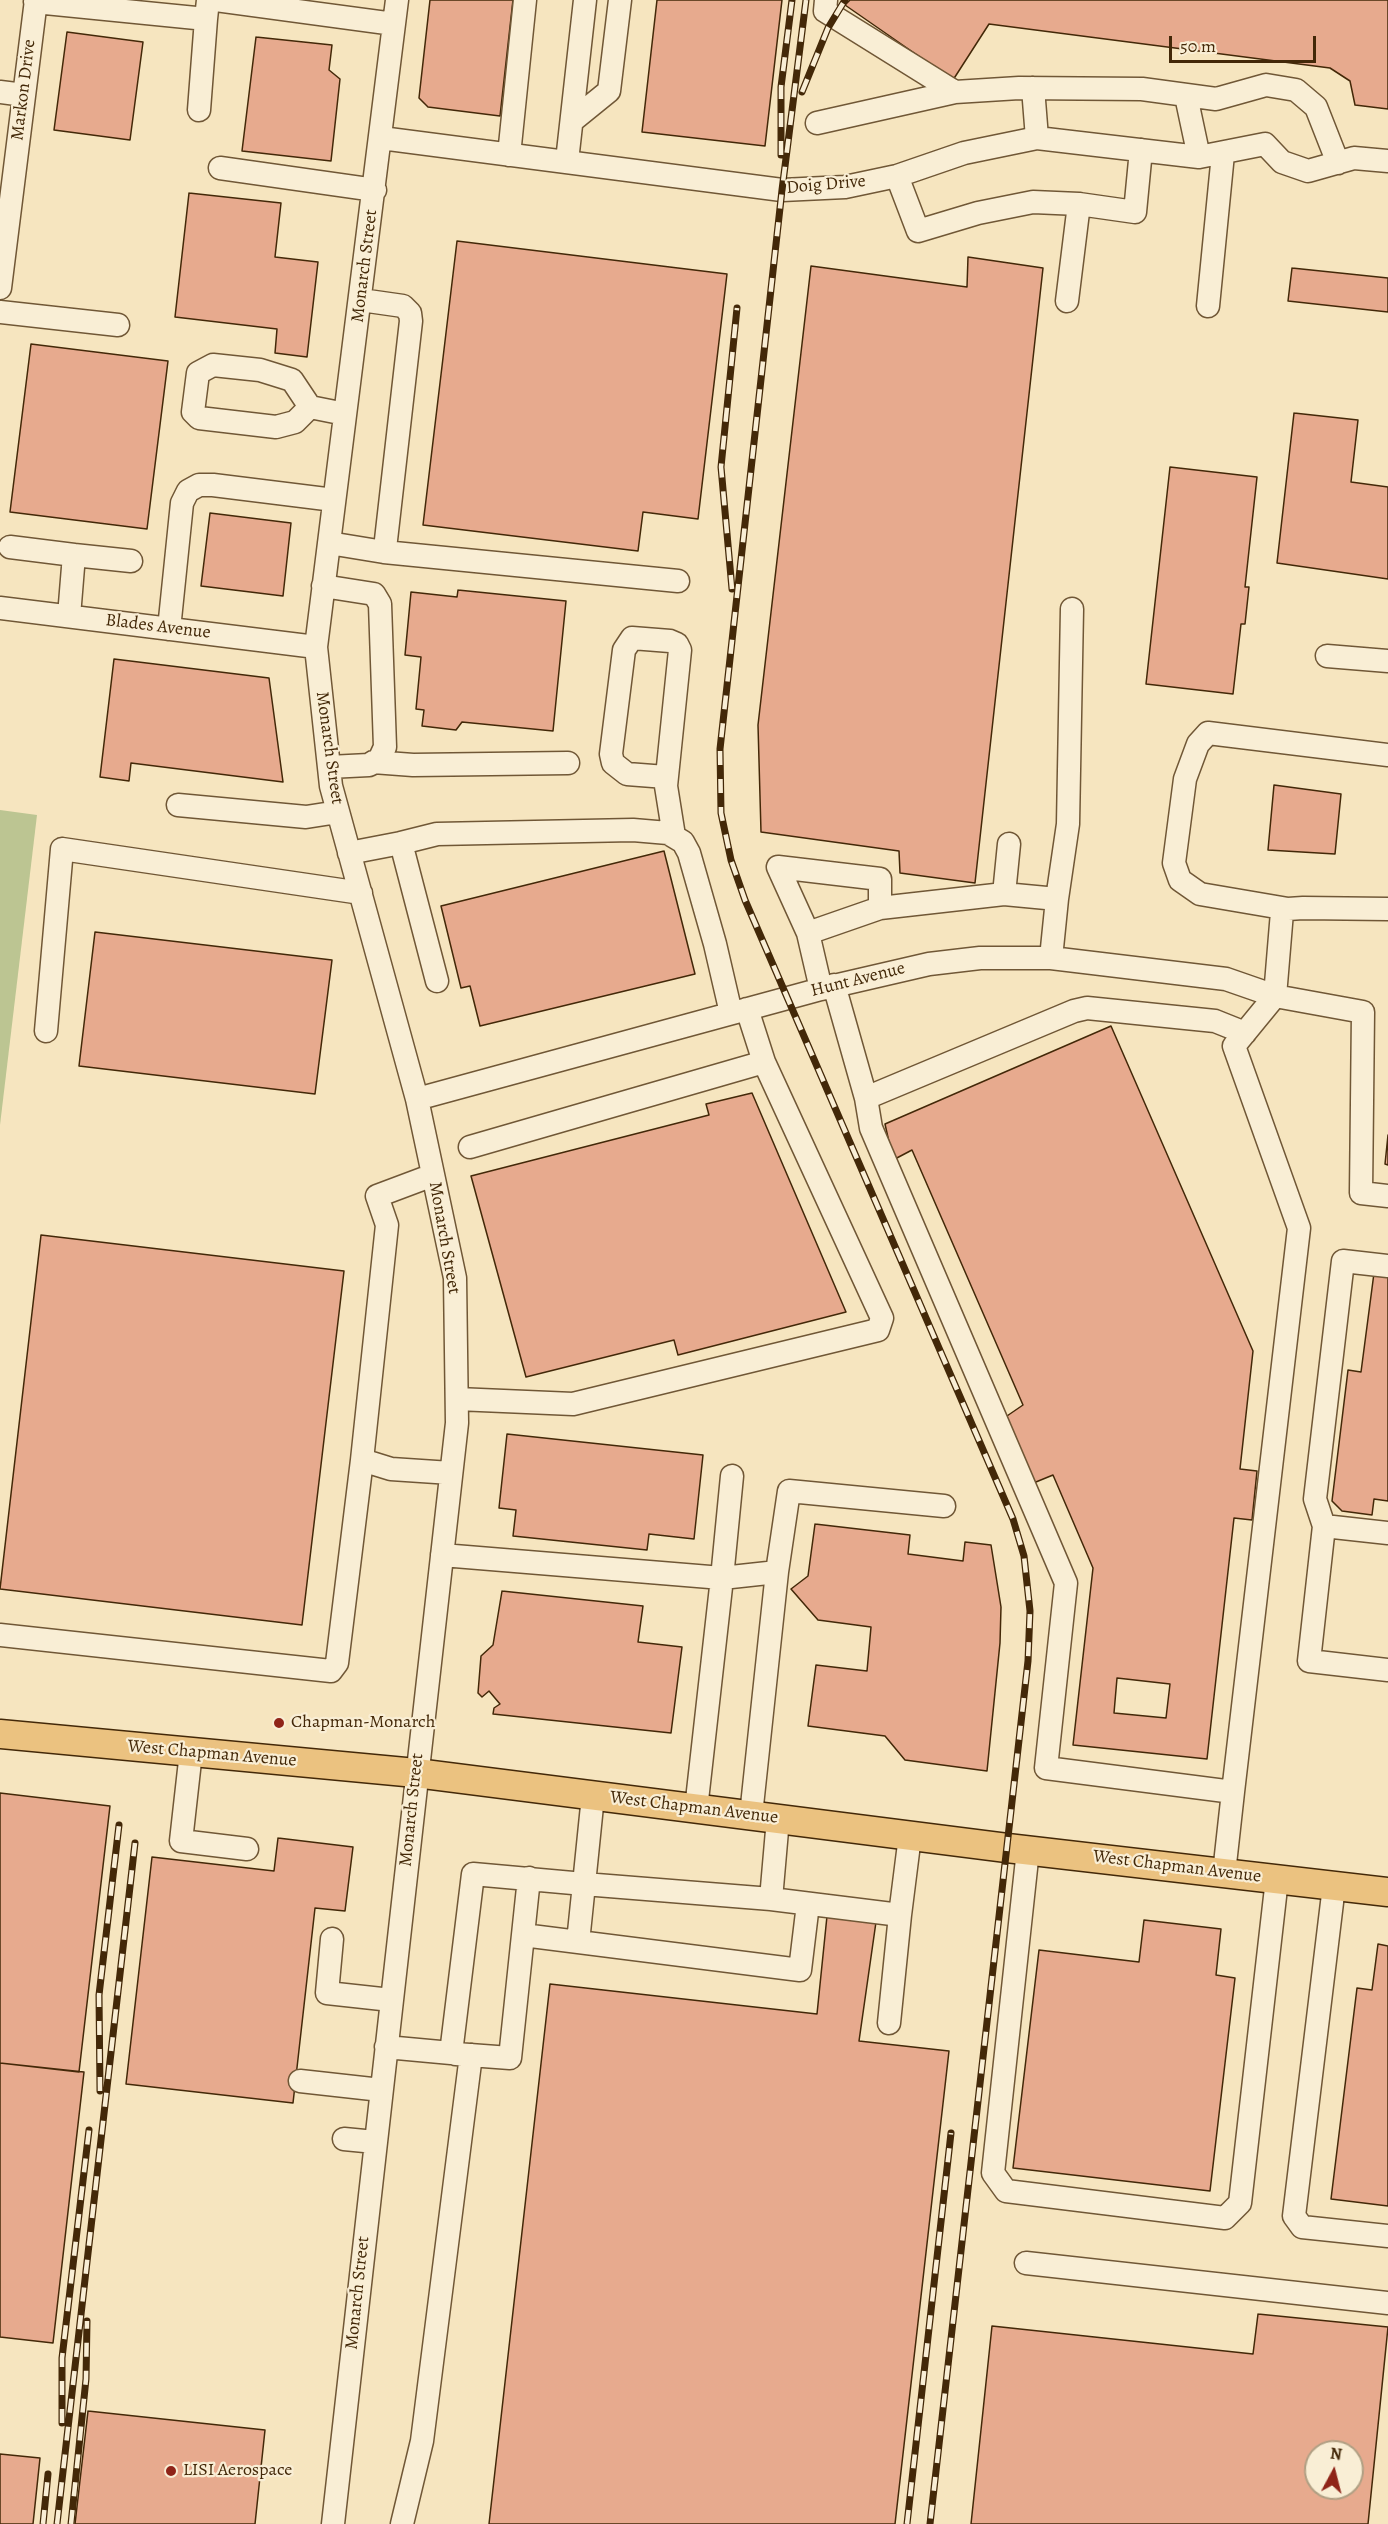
<!DOCTYPE html>
<html>
<head>
<meta charset="utf-8">
<style>
  body { margin:0 }
  #map { position:relative; width:1388px; height:2524px; overflow:hidden; background:#f6e5bf; font-family:Alegreya,serif }
  canvas { display:block }
  .north { position:absolute; left:1304px; top:2440px; width:60px; height:60px; box-sizing:border-box; background:#f9eed5; border:2px solid #b09f83; border-radius:50%; rotate:7deg; font-size:16px; font-weight:700; line-height:24px; text-align:center; color:#432808 }
  .north::after { content:''; display:block; margin:auto; width:21px; height:27px; background:#8f2418; clip-path:polygon(50% 0,100% 100%,50% 72%,0 100%) }
  .scale { position:absolute; left:1169px; top:36px; width:147px; height:27px; box-sizing:border-box; border:3px solid #432808; border-top:0; padding-left:8px; font-size:18px; line-height:21px; white-space:nowrap; color:#432808; -webkit-text-stroke:4px #f9eed5; paint-order:stroke }
</style>
</head>
<body>
<div id="map">
<canvas width="1388" height="2524"></canvas>
<div class="north">N</div>
<div class="scale">50 m</div>
</div>
<script>
const ctx = document.querySelector('canvas').getContext('2d');
ctx.lineJoin = 'round';
function fillPath(path, color) { ctx.fillStyle = color; ctx.fill(path, 'evenodd'); }
const shape = rows => new Path2D(rows.map(r => 'M' + r).join(''));
function stroke(path, color, width, dash) { ctx.strokeStyle = color; ctx.lineWidth = width; ctx.lineCap = dash ? 'butt' : 'round'; ctx.setLineDash(dash || []); ctx.stroke(path); }
function label(font, color, halo, rows, align = 'center') {
  ctx.font = font + ' Alegreya,serif'; ctx.lineWidth = 4.5; ctx.setLineDash([]); ctx.textBaseline = 'middle'; ctx.strokeStyle = halo; ctx.fillStyle = color; for (const [text, x, y, turn = 0] of rows) {
    ctx.save(); ctx.translate(x, y); ctx.rotate((+turn || 0) * Math.PI / 180); ctx.textAlign = isNaN(turn) ? turn : align; if (halo) ctx.strokeText(text, 0, 0); ctx.fillText(text, 0, 0); ctx.restore();
  }
}
const green = shape([
  [0,810,37,815,0,1125]
]);
const building = shape([
  [430,0,513,0,500,116,428,107,419,98,430,0],
  [657,0,782,0,765,146,642,132,657,0],
  [850,0,1388,0,1388,109,1355,105,1350,81,1330,68,989,24,953,80,845,5,850,0],
  [67,32,143,42,130,140,54,130,67,32],
  [256,37,332,45,329,70,340,79,331,161,242,151,256,37],
  [189,193,281,203,275,257,318,262,307,357,275,353,277,329,175,317,189,193],
  [457,241,727,274,698,519,643,512,638,551,423,525,457,241],
  [968,257,1043,268,975,883,900,873,899,851,761,832,758,725,811,266,967,287,968,257],
  [1292,268,1388,278,1388,312,1288,301,1292,268],
  [31,344,168,361,147,529,10,512,31,344],
  [1294,413,1358,420,1351,482,1388,487,1388,579,1277,563,1294,413],
  [1170,467,1257,477,1245,587,1249,587,1245,624,1241,624,1233,694,1146,684,1170,467],
  [210,513,291,523,283,596,201,586,210,513],
  [458,590,566,601,553,731,462,722,456,730,422,726,424,710,416,709,421,657,405,655,411,592,457,597,458,590],
  [114,659,269,678,283,782,131,763,129,781,100,777,114,659],
  [1274,785,1341,794,1335,854,1268,850,1274,785],
  [664,851,695,974,480,1026,470,986,461,988,441,906,664,851],
  [95,932,332,960,315,1094,79,1066,95,932],
  [1111,1026,1253,1351,1240,1469,1257,1471,1252,1520,1234,1518,1207,1759,1073,1745,1093,1568,1053,1475,1031,1484,1004,1418,1023,1405,912,1150,893,1160,885,1124,1111,1026],
  [1117,1678,1170,1684,1166,1718,1114,1713,1117,1678],
  [752,1093,846,1312,678,1355,674,1340,526,1377,471,1176,709,1115,706,1104,752,1093],
  [1388,1135,1388,1165,1385,1164,1388,1135],
  [41,1235,344,1271,302,1625,0,1589,41,1235],
  [1374,1273,1388,1275,1388,1501,1374,1499,1372,1515,1342,1511,1332,1501,1348,1370,1361,1372,1374,1273],
  [507,1434,703,1455,694,1539,649,1534,647,1550,513,1536,516,1510,499,1508,507,1434],
  [815,1524,910,1535,908,1554,963,1561,965,1542,991,1545,1001,1607,1000,1643,987,1771,905,1760,885,1736,808,1726,816,1665,867,1671,871,1627,818,1620,791,1589,808,1576,815,1524],
  [502,1591,643,1606,638,1642,682,1647,671,1733,493,1714,494,1708,500,1704,489,1691,482,1697,478,1693,481,1656,493,1645,502,1591],
  [0,1793,110,1806,79,2072,0,2063,0,1793],
  [278,1838,353,1847,345,1911,315,1908,293,2103,126,2084,152,1857,274,1871,278,1838],
  [827,1916,876,1922,859,2041,949,2051,895,2524,489,2524,550,1984,817,2014,827,1916],
  [1144,1920,1221,1929,1216,1975,1235,1978,1210,2191,1013,2168,1039,1950,1139,1962,1144,1920],
  [1378,1944,1388,1946,1388,2206,1331,2199,1357,1988,1372,1990,1378,1944],
  [0,2063,84,2072,53,2343,0,2337,0,2063],
  [1258,2314,1388,2327,1368,2524,971,2524,992,2326,1253,2354,1258,2314],
  [1316,2452,1352,2452,1352,2488,1316,2488,1316,2452],
  [88,2411,265,2430,255,2524,75,2524,88,2411],
  [0,2454,40,2458,33,2524,0,2524,0,2454]
]);
const minor = shape([
  [216,0,394,24],
  [826,0,825,11,955,92,1019,88,1142,89,1216,99,1266,85,1296,90,1316,107,1338,163],
  [35,2,206,19,208,0],
  [1033,88,1037,138],
  [0,92,24,95],
  [1186,96,1199,157],
  [199,110,206,19],
  [572,121,609,91,620,0],
  [817,123,955,92],
  [381,138,782,190,845,187,897,176,964,153,1037,138,1199,157,1265,144,1282,162,1308,171,1354,158,1388,161],
  [509,155,525,0],
  [567,161,585,0],
  [220,168,375,190],
  [897,176,918,231,978,213,1033,202,1079,204,1135,212,1141,150],
  [0,288,36,0],
  [1067,301,1079,204],
  [1208,306,1223,154],
  [0,312,118,325],
  [310,407,295,422,276,427,199,418,193,412,198,373,213,365,260,370,292,380,310,407,345,414],
  [329,543,384,552,386,540,411,321,410,313,403,306,361,300],
  [10,547,74,555],
  [384,552,678,581],
  [323,586,374,594,380,604,385,747,379,760,369,765,329,767],
  [0,608,316,647],
  [69,616,74,555,131,561],
  [169,629,182,503,188,491,199,485,213,485,334,500],
  [1327,656,1388,661],
  [373,762,413,765,568,763],
  [666,777,627,774,613,763,611,754,624,650,632,638,670,641,677,644,680,650,666,786,674,836],
  [178,805,306,817,338,812],
  [401,843,437,834,633,830,668,833,683,842,689,853,715,944,731,1013],
  [349,853,401,843,437,981],
  [1004,894,1009,844],
  [1057,899,1068,824,1072,609],
  [1288,909,1200,894,1180,880,1174,863,1185,779,1198,744,1208,733,1388,755],
  [808,933,778,867,880,879,880,908],
  [834,985,866,1098,1074,1011,1087,1008,1215,1021,1245,1033],
  [821,989,808,933,880,908,1004,894,1057,899,1051,958],
  [46,1031,62,849,361,893],
  [866,1098,871,1128,1066,1583,1046,1768,1233,1792,1299,1228,1234,1046,1275,996,1282,912,1288,909,1303,908,1388,909],
  [417,1099,821,989,929,964,980,958,1051,958,1226,979,1275,996,1363,1012,1361,1193,1388,1196],
  [470,1147,764,1062],
  [433,1175,377,1196,387,1225,362,1460,391,1469,451,1473],
  [1388,1266,1343,1261,1315,1499,1324,1526,1309,1661,1388,1670],
  [457,1399,573,1404,878,1330,882,1318,764,1062,747,1009],
  [1324,1526,1388,1533],
  [442,1555,722,1578,732,1476],
  [0,1635,331,1671,337,1663,362,1460],
  [191,1752,181,1841,247,1849],
  [593,1796,584,1884,771,1899],
  [696,1809,722,1578,777,1572],
  [751,1815,777,1572,789,1491,944,1506],
  [778,1819,771,1899,900,1915,910,1836],
  [1028,1850,993,2173,1006,2191,1225,2218,1240,2203,1277,1879],
  [1224,1873,1233,1792],
  [1334,1886,1294,2216,1302,2227,1388,2236],
  [523,1935,800,1970,808,1904],
  [332,1939,327,1993,391,2000],
  [889,2023,900,1915],
  [386,2047,451,2053,473,1874,584,1884,578,1942],
  [456,2054,510,2058,529,1878],
  [300,2081,381,2090],
  [344,2139,375,2142],
  [1026,2263,1388,2303],
  [333,2524,457,1423,455,1278,417,1099,331,786,316,647,397,0],
  [402,2524,422,2441,471,2055]
]);
const major = shape([
  [0,1734,416,1773,1007,1848,1388,1892]
]);
const rail = shape([
  [806,0,782,190,720,749,721,813,731,860,745,900,1013,1519,1024,1556,1030,1611,1028,1661,930,2524],
  [802,92,828,28,845,0],
  [781,155,781,87,792,0],
  [732,589,721,467,737,308],
  [100,2091,99,1995,119,1825],
  [62,2423,62,2358,89,2130],
  [43,2524,48,2474],
  [57,2524,135,1843],
  [71,2524,86,2379,87,2321],
  [907,2524,951,2133]
]);
const markers = [
  [279,1723,6,"#8f2418"],
  [171,2471,6,"#8f2418"]
];
const streetNames = [
  ["Markon Drive",24,90,-83],
  ["Doig Drive",826,185,-5],
  ["Monarch Street",365,266,-83],
  ["Blades Avenue",158,627,7],
  ["Monarch Street",329,748,82],
  ["Hunt Avenue",858,980,-14],
  ["Monarch Street",444,1238,80],
  ["West Chapman Avenue",212,1754,5],
  ["West Chapman Avenue",694,1808,7],
  ["Monarch Street",412,1810,-84],
  ["West Chapman Avenue",1177,1867,7],
  ["Monarch Street",358,2293,-84]
];
const poiNames = [
  ["Chapman-Monarch",291,1723],
  ["LISI Aerospace",183,2471]
];
fillPath(green, '#bcc592');
fillPath(building, '#e7aa8e');
stroke(building, '#432808', 1.5);
stroke(minor, '#705736', 25);
stroke(major, '#432808', 31);
stroke(minor, '#f9eed5', 22);
stroke(major, '#ebc280', 28);
stroke(rail, '#432808', 7);
stroke(rail, '#f9eed5', 4.5, [14]);
for (const [x, y, r, color] of markers) { const dot = new Path2D(); dot.arc(x, y, r, 0, 2 * Math.PI); ctx.fillStyle = color; ctx.fill(dot); stroke(dot, '#f9eed5', 2); }
label('18px', '#432808', '#f9eed5', streetNames);
label('18px', '#432808', '#f9eed5', poiNames, 'left');
</script>
</body>
</html>
